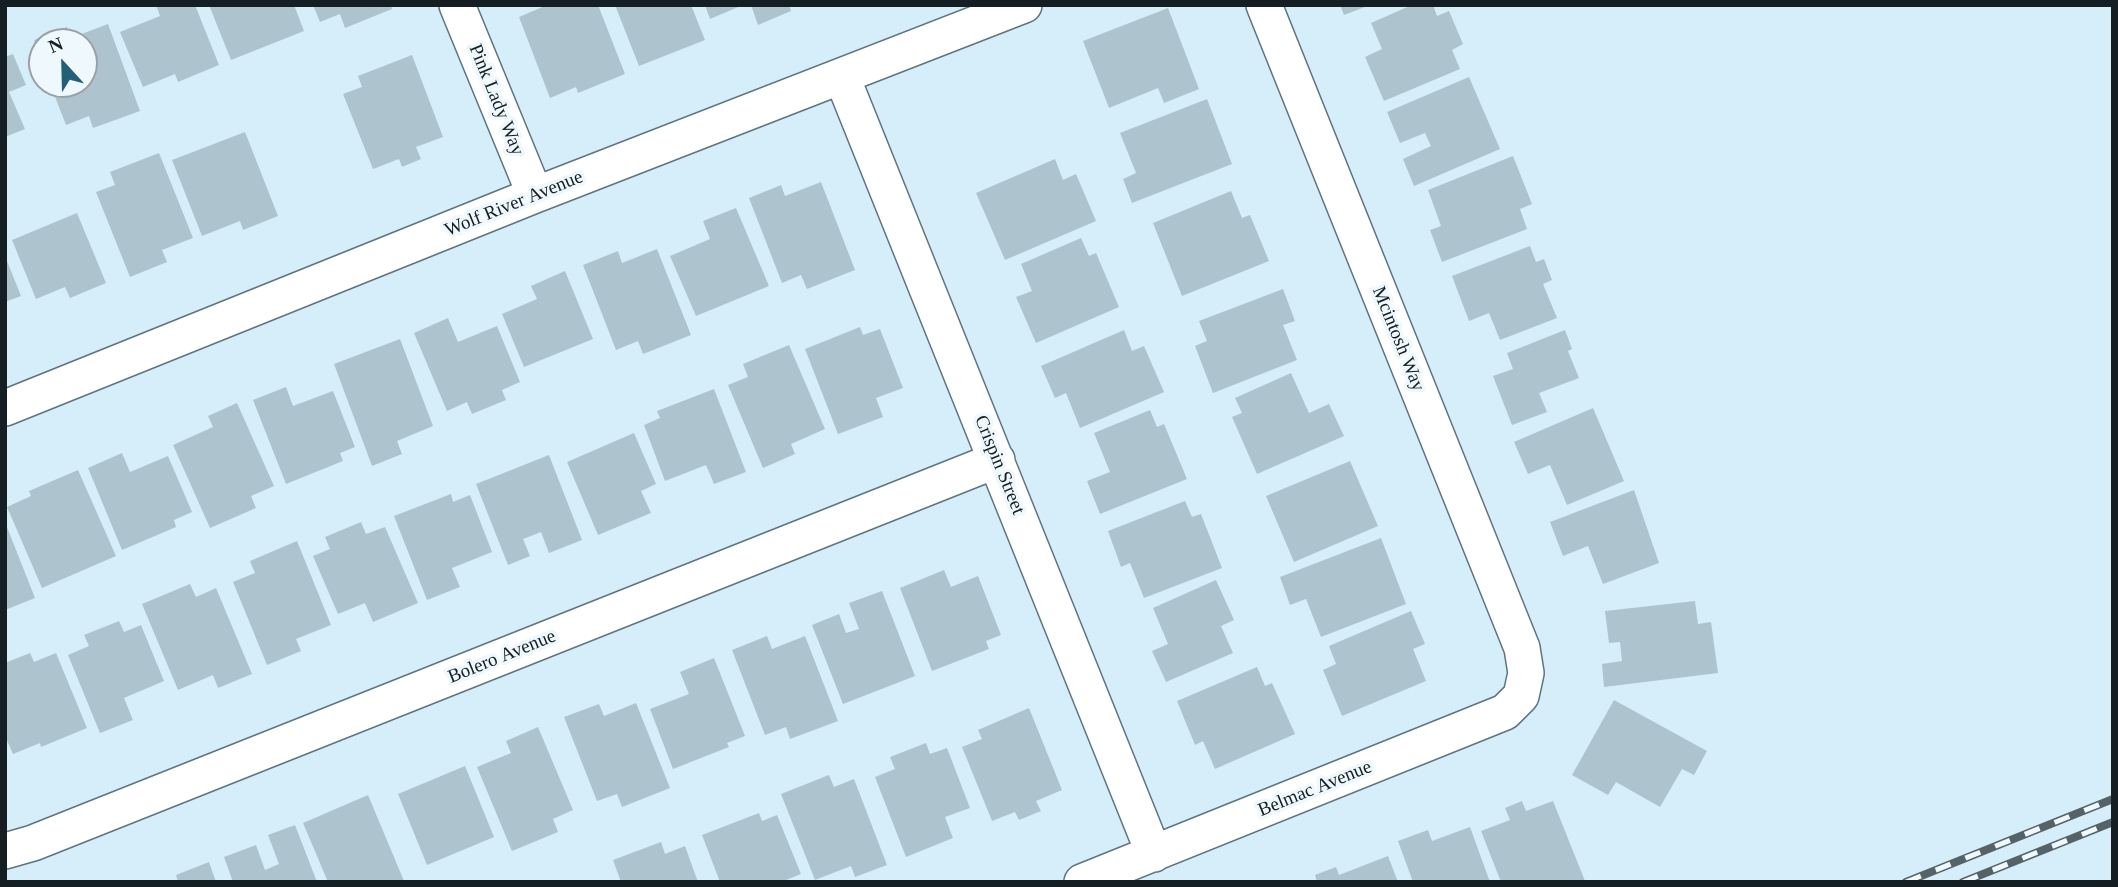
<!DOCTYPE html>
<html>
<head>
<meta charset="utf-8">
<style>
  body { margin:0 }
  #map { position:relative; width:2118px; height:887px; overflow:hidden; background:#d6eefa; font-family:Georgia,serif }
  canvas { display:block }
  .frame { position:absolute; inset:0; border:7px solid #151e22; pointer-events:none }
  .north { position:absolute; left:28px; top:28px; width:70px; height:70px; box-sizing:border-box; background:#eff8fd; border:2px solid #98a1a5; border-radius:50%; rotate:338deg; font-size:19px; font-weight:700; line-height:28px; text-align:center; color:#151e22 }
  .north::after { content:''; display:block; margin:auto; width:24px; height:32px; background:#235f77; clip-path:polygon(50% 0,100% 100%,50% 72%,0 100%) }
</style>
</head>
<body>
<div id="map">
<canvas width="2118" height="887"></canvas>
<div class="frame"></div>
<div class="north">N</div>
</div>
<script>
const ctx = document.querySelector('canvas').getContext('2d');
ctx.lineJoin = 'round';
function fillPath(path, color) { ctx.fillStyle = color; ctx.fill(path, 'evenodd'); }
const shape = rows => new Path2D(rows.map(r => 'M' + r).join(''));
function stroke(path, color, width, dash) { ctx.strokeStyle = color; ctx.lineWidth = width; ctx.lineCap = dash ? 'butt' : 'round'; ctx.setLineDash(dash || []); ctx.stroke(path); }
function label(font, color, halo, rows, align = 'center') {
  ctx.font = font + ' Georgia,serif'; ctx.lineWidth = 7; ctx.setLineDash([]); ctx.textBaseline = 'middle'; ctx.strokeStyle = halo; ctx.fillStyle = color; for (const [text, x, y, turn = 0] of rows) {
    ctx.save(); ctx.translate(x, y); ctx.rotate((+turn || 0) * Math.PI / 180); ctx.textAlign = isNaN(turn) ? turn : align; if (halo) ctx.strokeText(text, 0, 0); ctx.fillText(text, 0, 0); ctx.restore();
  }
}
const building = shape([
  [156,5,195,5,219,65,178,82,175,74,143,87,120,32,160,16],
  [209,5,294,5,304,31,231,60],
  [313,5,391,5,392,9,345,28,340,14,320,22],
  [547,5,598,5,625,74,578,93,576,87,550,98,519,17],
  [615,5,691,5,705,40,639,66],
  [705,5,743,5,710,19],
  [751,5,789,5,791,11,758,25],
  [1340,5,1370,5,1344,15],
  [1412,5,1433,5,1437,16,1449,11,1463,44,1452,50,1460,69,1384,101,1365,57,1382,49,1371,23],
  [1168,8,1199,89,1164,103,1158,88,1109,108,1083,41],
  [108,24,140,111,93,128,89,116,66,125,50,84,84,84,84,42,42,42,42,61,34,40,67,27,71,38],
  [13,54,26,85,9,92,25,129,5,137,5,57],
  [412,55,443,137,416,147,421,159,402,167,399,159,373,169,343,94,362,87,358,76],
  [1469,77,1500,149,1414,186,1403,159,1431,146,1425,133,1400,143,1387,112],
  [1207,99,1232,164,1132,203,1123,179,1136,173,1120,133],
  [245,132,278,216,243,230,240,221,202,236,172,160],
  [159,153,193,238,162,250,167,262,130,277,96,192,115,185,110,172],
  [1513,156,1532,204,1520,209,1527,229,1442,262,1430,230,1441,226,1428,190],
  [1055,159,1063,180,1076,174,1096,221,1005,260,976,193],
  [821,182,855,270,807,289,801,275,782,283,749,198,781,185,785,196],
  [1231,191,1242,218,1250,215,1269,261,1182,296,1153,223],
  [736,208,769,286,696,316,670,256,710,239,703,221],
  [77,213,106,283,70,298,65,287,36,299,12,240],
  [1081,238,1089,256,1096,253,1119,307,1036,343,1016,297,1032,291,1021,264],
  [1530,246,1536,262,1544,259,1552,280,1543,284,1557,318,1500,340,1489,313,1469,321,1452,276],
  [657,249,691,335,643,354,638,341,616,350,583,265,618,251,622,263],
  [5,256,21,296,5,302],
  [565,271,593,339,524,367,502,314,537,299,531,286],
  [1283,289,1295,321,1283,325,1297,360,1213,393,1195,346,1207,341,1199,321],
  [448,318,458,342,497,326,520,382,502,390,506,400,472,414,467,402,447,411,414,333],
  [860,327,863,335,880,329,903,388,876,398,883,417,838,434,805,349],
  [1124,330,1132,351,1144,346,1164,392,1080,428,1066,393,1055,398,1041,366],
  [1565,330,1572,349,1568,351,1579,378,1539,393,1547,412,1512,425,1493,376,1513,369,1507,353],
  [400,339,433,426,397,441,402,454,372,466,334,364],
  [789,345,825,429,791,444,795,454,763,468,728,385,748,377,743,364],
  [1291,373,1309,413,1329,404,1344,436,1257,474,1232,417,1242,413,1235,398],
  [286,387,293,406,333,391,355,447,340,453,343,461,286,484,253,400],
  [714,389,746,472,714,484,706,465,665,481,644,425,660,418,657,411],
  [237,403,274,486,251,496,256,508,210,528,173,445,213,427,208,416],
  [1593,408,1624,481,1567,505,1550,465,1528,474,1514,442],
  [1150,410,1157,427,1164,424,1187,479,1100,514,1087,481,1110,472,1094,433],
  [634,433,656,484,641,491,651,513,598,535,567,462],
  [122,453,130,472,168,456,192,512,174,520,176,527,122,550,88,468],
  [549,455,582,540,549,553,541,532,523,539,530,556,508,565,476,484],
  [1350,461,1378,526,1294,562,1266,496],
  [78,470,116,556,42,588,7,507,31,496,29,491],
  [1634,490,1659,563,1603,584,1588,546,1563,556,1550,522],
  [451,494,453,502,470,495,492,552,452,568,460,587,427,600,394,516],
  [1185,501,1192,517,1201,514,1222,568,1144,598,1130,563,1121,567,1108,531],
  [5,522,35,598,5,610],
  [361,522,366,534,385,527,418,603,373,622,365,603,338,614,313,556,330,549,325,537],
  [1381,538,1406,604,1321,637,1306,599,1290,605,1280,577],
  [297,541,331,625,296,639,301,651,267,665,233,582,255,573,250,561],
  [944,570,951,587,978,576,1001,635,986,641,989,649,932,671,900,588],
  [1216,580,1234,620,1221,626,1233,653,1166,682,1152,651,1168,644,1153,608],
  [190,584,196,597,216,588,252,674,218,688,213,675,178,690,142,604],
  [882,591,915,676,843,704,812,625,839,614,846,633,859,629,849,603],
  [1695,601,1698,624,1711,622,1718,673,1604,687,1602,664,1622,661,1620,642,1609,643,1605,611],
  [1411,611,1425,644,1413,649,1426,681,1342,716,1323,670,1336,664,1329,646],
  [119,621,124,632,141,625,164,681,124,698,133,720,100,733,68,655,89,646,84,635],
  [767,636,772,649,805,636,838,721,790,739,786,727,765,735,732,650],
  [30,653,34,662,56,653,87,728,41,747,40,743,13,754,5,736,5,663],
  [714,658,745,736,727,743,729,747,673,769,650,709,689,694,680,672],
  [1257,667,1265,686,1272,683,1295,734,1215,769,1203,741,1195,745,1177,701],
  [1614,700,1707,751,1694,775,1682,769,1660,807,1616,782,1608,795,1572,775],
  [636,703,670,788,622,807,617,794,597,801,564,717,599,704,604,716],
  [1029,708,1062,790,1036,801,1041,811,1019,820,1015,812,992,821,962,747,982,739,978,730],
  [538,727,573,810,553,819,558,832,512,851,477,767,511,753,506,741],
  [926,743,930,754,947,748,970,808,945,817,953,838,906,857,875,777,895,769,890,757],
  [465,766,494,837,427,865,398,794],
  [829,775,834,787,854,779,887,865,855,877,851,866,815,880,781,794],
  [368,795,404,881,328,882,303,823],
  [1522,801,1526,811,1553,801,1585,881,1501,882,1481,831,1510,820,1505,808],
  [759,813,762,821,777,815,801,874,781,882,720,882,702,835],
  [295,825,317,882,233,882,224,857,256,845,265,870,279,864,268,835],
  [1470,827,1490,882,1413,882,1398,841,1428,830,1432,841],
  [661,842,665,854,685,846,698,882,621,882,613,860],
  [1388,856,1398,882,1317,882,1315,875,1336,867,1339,875],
  [209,862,216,882,178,882,176,875]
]);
const minor = shape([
  [457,5,535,195],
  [842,77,1154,854],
  [5,408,535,195,1024,5],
  [5,851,33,843,997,460],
  [1082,882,1505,712,1521,696,1526,673,1522,648,1264,5]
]);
const rail = shape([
  [1906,882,2113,799],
  [1963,882,2113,822]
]);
const streetNames = [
  ["Pink Lady Way",496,100,68],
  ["Wolf River Avenue",514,204,-22],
  ["Mcintosh Way",1398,339,68],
  ["Crispin Street",999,465,68],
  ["Bolero Avenue",502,657,-22],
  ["Belmac Avenue",1315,789,-22]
];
fillPath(building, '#adc4cf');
stroke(minor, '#5e747e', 38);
stroke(minor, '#fff', 35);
stroke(rail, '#556369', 8);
stroke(rail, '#eff8fd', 5, [16]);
label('19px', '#151e22', '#eff8fd', streetNames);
</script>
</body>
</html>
